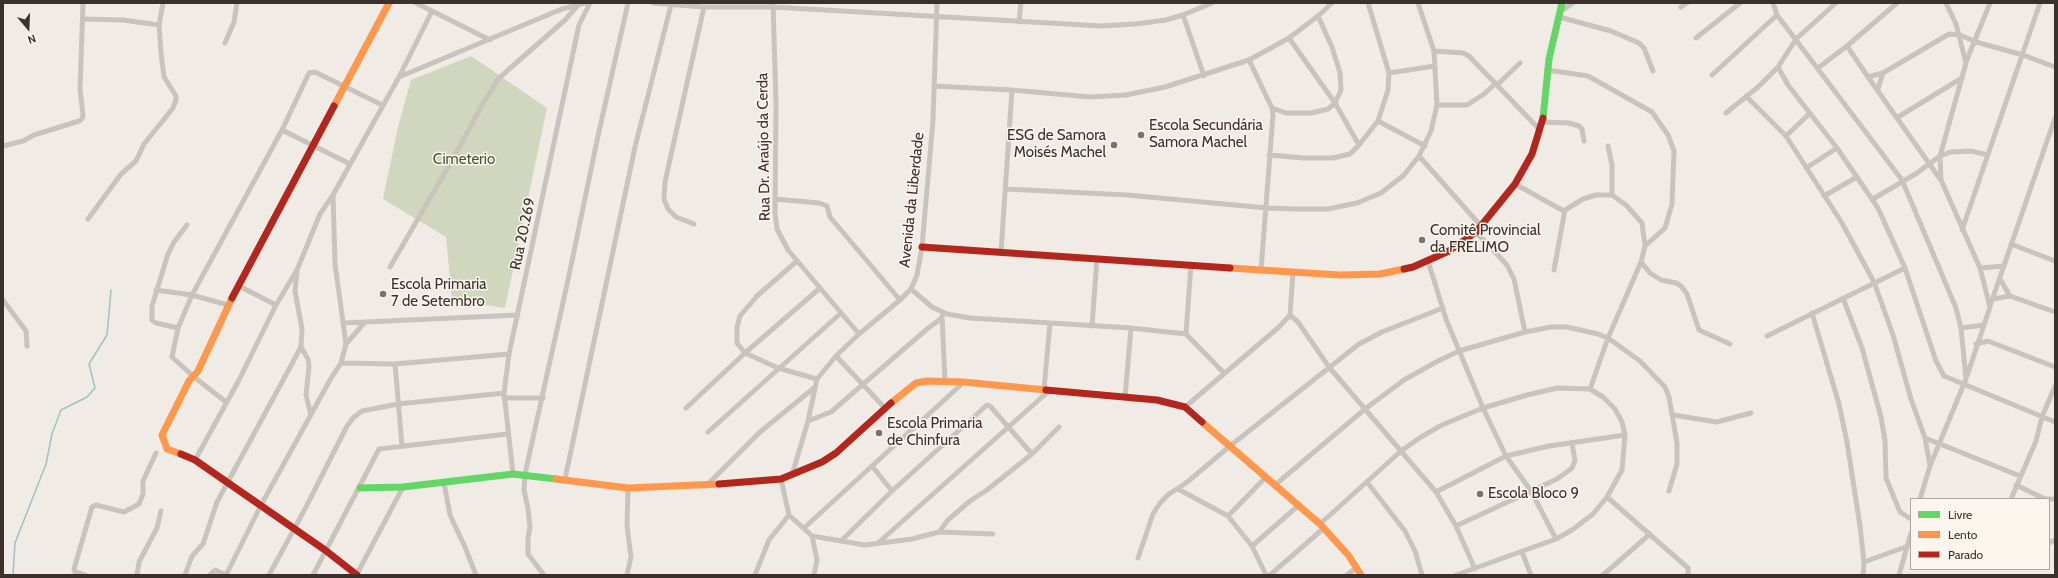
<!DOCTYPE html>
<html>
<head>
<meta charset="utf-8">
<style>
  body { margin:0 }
  #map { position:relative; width:2058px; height:578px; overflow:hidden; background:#f0ebe5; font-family:Cabin,sans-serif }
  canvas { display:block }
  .frame { position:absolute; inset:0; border:4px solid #3b302b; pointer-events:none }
  .legend { position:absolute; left:1910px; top:498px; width:140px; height:72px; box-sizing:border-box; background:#fbf5ee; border:1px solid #aea6a0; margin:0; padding:5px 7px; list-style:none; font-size:12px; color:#3b302b }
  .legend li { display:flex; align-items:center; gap:8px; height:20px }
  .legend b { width:20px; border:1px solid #aea6a0 }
  .north { position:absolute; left:8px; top:8px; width:40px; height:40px; -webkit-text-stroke:3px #fbf5ee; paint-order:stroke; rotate:161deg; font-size:11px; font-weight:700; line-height:16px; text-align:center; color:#3b302b }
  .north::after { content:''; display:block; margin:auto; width:14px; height:18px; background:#3b302b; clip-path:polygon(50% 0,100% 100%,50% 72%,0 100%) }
</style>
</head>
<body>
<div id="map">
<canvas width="2058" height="578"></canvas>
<div class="frame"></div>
<ul class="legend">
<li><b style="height:5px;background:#63d668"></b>Livre</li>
<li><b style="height:5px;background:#ff974d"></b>Lento</li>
<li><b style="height:5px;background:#b3261e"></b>Parado</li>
</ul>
<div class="north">N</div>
</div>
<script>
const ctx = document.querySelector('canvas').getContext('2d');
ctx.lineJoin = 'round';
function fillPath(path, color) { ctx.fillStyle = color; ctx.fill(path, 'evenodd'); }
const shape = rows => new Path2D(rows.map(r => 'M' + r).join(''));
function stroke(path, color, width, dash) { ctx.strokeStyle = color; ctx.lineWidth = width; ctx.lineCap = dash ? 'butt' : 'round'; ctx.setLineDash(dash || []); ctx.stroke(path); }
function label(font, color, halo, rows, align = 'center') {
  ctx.font = font + ' Cabin,sans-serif'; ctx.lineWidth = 3; ctx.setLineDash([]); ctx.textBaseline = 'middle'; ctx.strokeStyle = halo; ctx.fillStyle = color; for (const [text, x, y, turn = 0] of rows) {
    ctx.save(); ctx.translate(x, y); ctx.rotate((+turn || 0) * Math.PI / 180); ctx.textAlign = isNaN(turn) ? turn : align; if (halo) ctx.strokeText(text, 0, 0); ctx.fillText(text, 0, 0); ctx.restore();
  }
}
const green = shape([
  [471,56,547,108,505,308,452,300,446,237,383,199,398,127,411,80]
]);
const stream = shape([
  [13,575,15,543,46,464,52,434,61,410,87,397,95,388,89,364,107,335,111,290]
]);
const street = shape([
  [416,3,490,40],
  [653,3,704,7,773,7,1101,26,1135,24,1166,20,1183,15,1212,3],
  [773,3,776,104,775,212,777,229,788,250,859,334],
  [1773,3,1777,15,1902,180,1956,308,1961,328,1966,379,1930,466,1920,499],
  [1836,3,1796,39,1778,67,1788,85,1837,148,1878,208,1905,268,1936,361,1944,376,2055,422],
  [1897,3,1847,46,1868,77,1883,73,1949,34,1960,35,1976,42,2023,55,2055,67],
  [1946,3,1956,24,1966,63,1940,156,1941,180,1980,268,1990,307,1967,376],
  [1681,7,1687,3],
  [1561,11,1573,3],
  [1183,15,1204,76],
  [1559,17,1611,31,1639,43,1644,48,1653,71],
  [83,19,123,20,159,25],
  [1019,22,1021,3],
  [1289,38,1335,103,1359,145],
  [1696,38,1740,3],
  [225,43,234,22,237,3],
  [1434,51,1463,53,1469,56,1540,130],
  [1249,60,1272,108,1273,115,1261,270],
  [1966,62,1990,3],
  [1818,68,1847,46],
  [1547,70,1588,76,1652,112,1668,135,1674,151,1672,204,1665,228,1645,246],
  [1389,73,1435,66],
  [1712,75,1777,15],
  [399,77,562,9,585,3],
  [1868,77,1940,179],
  [1497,85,1520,63],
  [934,86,1012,90,1090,97,1126,95,1165,87,1249,60,1289,38,1318,16,1332,3],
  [1878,89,1883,73],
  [1746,96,1786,136,1842,223,1874,282,1893,335,1911,399,1925,438,2020,476],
  [1437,105,1467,105,1484,94,1496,83],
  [1272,108,1286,113,1311,113,1328,109,1335,103,1341,90,1340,73,1332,47,1318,16],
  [1726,113,1758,87,1778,67],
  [1898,117,1962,78],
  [1378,121,1425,146],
  [1543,122,1569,123,1579,126,1582,129,1584,141],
  [282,130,350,164],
  [1786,136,1809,114],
  [3,146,23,141,34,135,79,121,82,119,83,115,80,89,83,3],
  [1608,146,1612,165,1612,195],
  [1269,155,1304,158,1333,158,1350,154,1359,145,1378,121,1388,90,1389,73,1368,3],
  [1419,156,1481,226],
  [1806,168,1837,148],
  [1515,184,1562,210,1565,210,1583,199,1596,195,1612,195,1626,205,1642,223,1645,246,1641,262,1608,338,1590,389],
  [1006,189,1127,195,1267,208,1296,209,1328,209,1357,203,1381,193,1404,175,1419,156,1431,131,1437,105,1434,51,1418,3],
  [1824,196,1857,177],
  [775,199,819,203,827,206,830,217,900,300],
  [1873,199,1917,173,1940,156,1951,152,1971,151,1988,155],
  [88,219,121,174,136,161,144,144,173,108,176,100,176,96,164,77,161,53,159,25,163,3],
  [694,224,676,217,668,209,664,199,665,182,704,7],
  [1962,230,2040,3],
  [1476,232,1507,265,1514,279,1525,332],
  [2011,244,2055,261],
  [1001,252,1012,90],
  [1428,261,1446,319,1483,408,1506,456,1531,491,1556,539,1456,575],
  [1641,262,1650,273,1661,280,1676,283,1681,286,1687,294,1699,330,1730,344],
  [1191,264,1186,334,1224,373],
  [390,267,454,157,482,105,499,78,565,20,578,5],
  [1980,268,2004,266],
  [1554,270,1565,210],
  [2000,279,2010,296],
  [239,286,276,305],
  [911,289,932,307,947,314,970,318,1131,328,1186,334],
  [156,290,192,295,228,305],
  [1843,298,1862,348,1881,417,1885,441,1886,478,1900,512,1911,519],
  [1993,299,2010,296,2055,312],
  [3,300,26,331,27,346],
  [1990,306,2055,118],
  [1812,313,1839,404,1847,442,1860,526,1864,562,1863,575],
  [1290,315,1298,322,1329,367,1436,492,1456,526,1475,569],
  [942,316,945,381],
  [344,323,518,315],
  [1092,326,1097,258],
  [178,328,156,323,152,320,152,306,168,254,174,242,187,225],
  [1961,328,1984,325],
  [1767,336,1905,268],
  [346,344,365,322],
  [1976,344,1988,341,2055,367],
  [301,347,308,359,309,367,306,395,311,415],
  [836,356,885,408],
  [341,363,395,364,509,354],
  [395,364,402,446],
  [817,379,778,368,745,353,820,288],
  [1044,389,1050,323],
  [1125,397,1131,328],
  [504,398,543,398],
  [226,402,194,377,172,357,178,328,192,295,282,130,309,73,315,72,382,105],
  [1185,407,1279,327,1290,315,1293,272],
  [686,408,745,353,737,343,737,327,740,316,757,296,797,261],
  [1673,415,1717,422,1751,413],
  [808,421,831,412,927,329,942,318],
  [708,432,841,313],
  [1925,438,1930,465],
  [195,460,239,380,276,305,297,270,320,214,333,195,399,77,432,11],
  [872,466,892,491],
  [513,474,504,393,509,354,579,25,590,3],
  [792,475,808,421,817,379,836,356,859,334,900,300,911,289,917,275,922,247,933,120,937,3],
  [565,479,635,147,671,5],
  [781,479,789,515,812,536,817,560,814,575],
  [1367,482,1405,531,1415,551,1422,575],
  [444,483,450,515,465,547,476,575],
  [1275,485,1365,409,1404,380,1436,362,1459,351,1525,332,1551,327,1567,327,1598,334,1608,338,1640,361,1665,387,1669,397,1677,443,1677,464,1669,491],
  [2016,485,2045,499,2055,499],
  [706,486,760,432,814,388],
  [1178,489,1228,516,1252,546,1266,575],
  [1436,492,1506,456,1549,446,1625,435],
  [1607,497,1688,568,1688,575],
  [2011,499,2036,441,2042,417,2055,386],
  [1228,516,1266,477],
  [1320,524,1401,451,1421,437,1442,425,1483,408,1527,395,1557,388,1590,389,1603,397,1615,409,1622,422,1625,435,1622,470,1607,497,1593,514,1572,530,1556,539],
  [1456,526,1557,479,1572,468,1575,460,1572,444],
  [804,528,964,382],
  [939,532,948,520,970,501,987,490,1032,454,1059,427],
  [812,536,865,545,912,539,939,532,993,534],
  [841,541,892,491,987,405,990,406,1032,454],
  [878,543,1050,390],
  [2049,543,2055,540],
  [1252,546,1299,505],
  [1522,552,1531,575],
  [1138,558,1153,514,1160,503,1169,494,1186,483,1230,446,1359,344,1382,332,1443,308],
  [1864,562,1911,545],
  [357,574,403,487],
  [85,575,75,572,74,569,92,507,96,505,124,512,139,504,143,494,143,481,156,453],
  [137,575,139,562,157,528,161,511],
  [185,575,192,556,203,544,217,502,301,347,302,329,295,291,297,271],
  [210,575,215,570,226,575,260,507,330,380,341,363,346,344,335,264,333,195],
  [269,575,306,507,347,426,354,417,362,411,398,404,504,393],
  [313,575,379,449,507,434],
  [544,575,528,554,528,538,530,527,528,509,524,490,525,474,568,280,598,136,628,3],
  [627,575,631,557,627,526,628,488],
  [755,575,769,540,789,515],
  [1270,575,1324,528],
  [1347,575,1357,567],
  [1603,575,1650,534],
  [1899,575,1911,533]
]);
const fast = shape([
  [1543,118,1549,59,1562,3],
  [360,488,403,487,513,474,556,479]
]);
const slow = shape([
  [334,106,389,3],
  [1230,268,1340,275,1380,274,1404,269],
  [891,403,916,383,927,381,964,382,1046,390],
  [1202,422,1320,524,1349,556,1361,575],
  [181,454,167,449,162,435,189,381,198,371,232,298],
  [556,479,628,488,719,484]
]);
const jam = shape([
  [922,247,1230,268],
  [1404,269,1413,267,1449,251,1476,232,1515,184,1532,154,1543,118],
  [232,298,334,106],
  [1046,390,1157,400,1185,407,1202,422],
  [181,454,195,460,325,550,357,575],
  [719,484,781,479,822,462,836,453,891,403]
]);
const markers = [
  [1141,135,4,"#7a716c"],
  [1114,145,4,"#7a716c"],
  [1422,240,4,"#7a716c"],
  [383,294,4,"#7a716c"],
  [879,433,4,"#7a716c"],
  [1480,494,4,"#7a716c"]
];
const poiNames = [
  ["Escola Secundária",1149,126],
  ["Samora Machel",1149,143],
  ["ESG de Samora",1106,136,"right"],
  ["Moisés Machel",1106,153,"right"],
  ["Comitê Provincial",1430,231],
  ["da FRELIMO",1430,248],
  ["Escola Primaria",391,285],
  ["7 de Setembro",391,302],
  ["Escola Primaria",887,424],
  ["de Chinfura",887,441],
  ["Escola Bloco 9",1488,494]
];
const streetNames = [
  ["Rua Dr. Araújo da Cerda",764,147,-91],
  ["Avenida da Liberdade",912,200,-84],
  ["Rua 20.269",523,234,-78]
];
const parkNames = [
  ["Cimeterio",464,160]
];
fillPath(green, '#d1d6bf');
stroke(stream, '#a1c2c1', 1.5);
stroke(street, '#c9c3be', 5);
stroke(fast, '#63d668', 7);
stroke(slow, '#ff974d', 7);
stroke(jam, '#b3261e', 7);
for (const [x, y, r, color] of markers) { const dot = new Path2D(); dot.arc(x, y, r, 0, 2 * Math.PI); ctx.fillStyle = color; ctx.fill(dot); stroke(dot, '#fbf5ee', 1.5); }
label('15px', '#3b302b', '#fbf5ee', poiNames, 'left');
label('15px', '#3b302b', '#fbf5ee', streetNames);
label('15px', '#4a5a2e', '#fbf5ee', parkNames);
</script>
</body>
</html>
